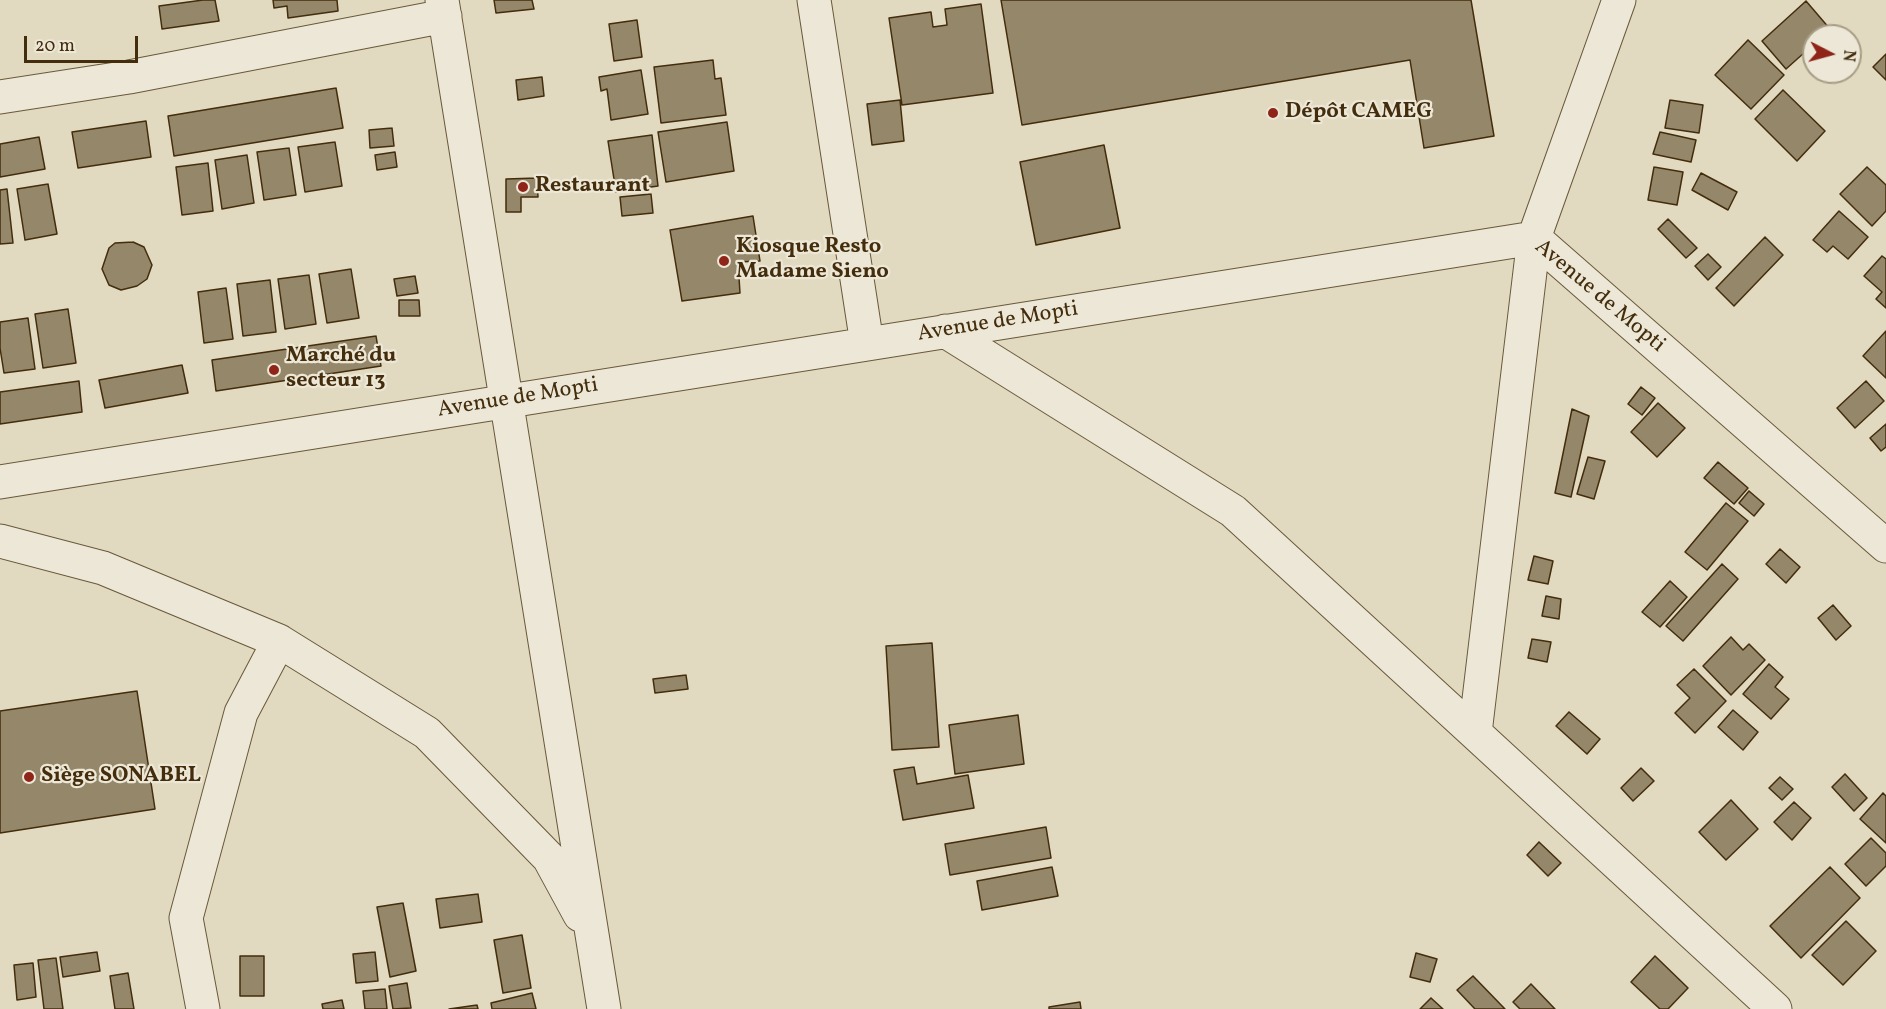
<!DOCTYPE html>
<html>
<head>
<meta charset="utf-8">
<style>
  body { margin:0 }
  #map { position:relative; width:1886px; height:1009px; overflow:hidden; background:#e1dac0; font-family:Vollkorn,serif }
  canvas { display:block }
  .north { position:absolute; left:1802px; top:24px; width:60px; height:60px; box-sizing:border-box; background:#ece7d6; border:2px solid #a89d85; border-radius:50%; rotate:96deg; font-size:16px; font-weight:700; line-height:24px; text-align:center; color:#432d0c }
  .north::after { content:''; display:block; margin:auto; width:21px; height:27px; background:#8f2418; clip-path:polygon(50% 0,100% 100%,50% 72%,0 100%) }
  .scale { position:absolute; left:24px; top:36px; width:114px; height:27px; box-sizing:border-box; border:3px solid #432d0c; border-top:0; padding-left:8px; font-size:18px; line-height:21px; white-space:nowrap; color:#432d0c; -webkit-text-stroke:4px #ece7d6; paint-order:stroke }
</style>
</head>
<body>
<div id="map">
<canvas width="1886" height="1009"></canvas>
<div class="north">N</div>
<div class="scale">20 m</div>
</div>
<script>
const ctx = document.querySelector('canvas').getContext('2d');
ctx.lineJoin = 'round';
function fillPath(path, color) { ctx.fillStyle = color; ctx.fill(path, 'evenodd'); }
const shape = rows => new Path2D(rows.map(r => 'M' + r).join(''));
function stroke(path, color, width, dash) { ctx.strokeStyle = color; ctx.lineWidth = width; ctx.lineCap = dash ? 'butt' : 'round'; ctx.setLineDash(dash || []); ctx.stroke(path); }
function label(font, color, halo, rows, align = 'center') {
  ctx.font = font + ' Vollkorn,serif'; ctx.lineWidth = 4.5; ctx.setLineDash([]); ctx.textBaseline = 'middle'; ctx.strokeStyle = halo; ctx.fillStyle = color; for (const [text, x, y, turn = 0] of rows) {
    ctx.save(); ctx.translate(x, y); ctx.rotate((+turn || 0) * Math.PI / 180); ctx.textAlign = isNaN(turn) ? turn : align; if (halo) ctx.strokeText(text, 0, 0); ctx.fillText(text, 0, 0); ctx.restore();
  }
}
const building = shape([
  [203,0,215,0,219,21,162,29,159,6,203,0],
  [273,0,337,0,338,11,288,18,287,6,274,8,273,0],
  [494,0,532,0,534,9,496,13,494,0],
  [1001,0,1471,0,1494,136,1424,148,1410,60,1022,125,1001,0],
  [1806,1,1830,29,1822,36,1814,36,1814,44,1786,69,1762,41,1806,1],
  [981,4,993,93,902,105,889,18,931,12,933,27,947,25,945,9,981,4],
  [637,20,642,57,614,61,609,24,637,20],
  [1836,29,1842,36,1828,36,1836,29],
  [1748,40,1784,75,1751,109,1715,75,1748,40],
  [1814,49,1814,69,1804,58,1814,49],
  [1886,54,1886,80,1873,67,1886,54],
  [713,60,715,79,721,78,726,115,661,123,654,67,713,60],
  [641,70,648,114,611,120,607,89,601,91,599,77,641,70],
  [542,77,544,96,518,100,516,80,542,77],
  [336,88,343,128,174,156,168,116,336,88],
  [1783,90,1825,131,1797,161,1755,119,1783,90],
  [900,100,904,141,872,145,867,104,900,100],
  [1670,100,1703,105,1699,133,1665,128,1670,100],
  [146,121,151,157,78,168,72,132,146,121],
  [727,122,734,171,666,182,658,132,727,122],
  [392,128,394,146,370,148,369,130,392,128],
  [1660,132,1696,140,1691,162,1653,154,1660,132],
  [652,135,658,186,616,192,608,141,652,135],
  [39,137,45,169,0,177,0,144,39,137],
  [335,142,342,186,305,192,298,147,335,142],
  [1104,145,1120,228,1036,245,1020,162,1104,145],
  [289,148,296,195,264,200,257,152,289,148],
  [395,152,397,167,377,170,375,155,395,152],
  [247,155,254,203,222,209,215,160,247,155],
  [208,163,213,211,182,215,176,167,208,163],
  [1654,167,1683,172,1677,205,1648,200,1654,167],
  [1867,167,1886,185,1886,211,1872,226,1840,194,1867,167],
  [1701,173,1737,192,1728,210,1692,190,1701,173],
  [537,178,538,197,521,197,521,212,506,212,506,179,537,178],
  [48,184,57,234,25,240,17,189,48,184],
  [7,189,13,243,0,244,0,190,7,189],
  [651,194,653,213,622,216,620,197,651,194],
  [1839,211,1868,237,1848,259,1833,246,1827,252,1813,240,1839,211],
  [753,216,760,261,738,262,740,293,682,301,670,230,753,216],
  [1668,219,1697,248,1686,258,1658,229,1668,219],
  [1765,237,1783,255,1734,306,1716,288,1765,237],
  [133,242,144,247,152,265,147,279,137,286,121,290,109,285,102,269,109,248,115,243,133,242],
  [1708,254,1721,267,1708,280,1695,266,1708,254],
  [1882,256,1886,259,1886,308,1876,299,1882,292,1864,276,1882,256],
  [351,269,359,318,327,323,319,274,351,269],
  [309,275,316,324,285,329,278,279,309,275],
  [415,276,418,293,397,296,394,279,415,276],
  [270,280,276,332,243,336,237,284,270,280],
  [226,288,233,339,204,343,198,292,226,288],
  [399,300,419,300,420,316,399,316,399,300],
  [68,309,76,363,43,368,35,314,68,309],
  [28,318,35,369,4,373,0,348,0,322,28,318],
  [1886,331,1886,378,1863,356,1886,331],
  [376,336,381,366,216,391,212,360,376,336],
  [182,365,188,393,105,408,99,380,182,365],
  [79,381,82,412,0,424,0,392,79,381],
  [1866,381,1884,401,1855,428,1837,408,1866,381],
  [1641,387,1655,398,1642,415,1628,404,1641,387],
  [1658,403,1685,428,1657,457,1631,432,1658,403],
  [1572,409,1589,416,1571,497,1555,493,1572,409],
  [1886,424,1886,447,1881,451,1870,438,1886,424],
  [1588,457,1605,461,1594,499,1577,494,1588,457],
  [1718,462,1748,488,1734,504,1704,478,1718,462],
  [1749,491,1764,504,1754,516,1739,503,1749,491],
  [1726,503,1748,521,1707,570,1685,552,1726,503],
  [1780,549,1800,567,1786,583,1766,564,1780,549],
  [1534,556,1553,561,1548,584,1528,580,1534,556],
  [1722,564,1738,579,1683,641,1666,626,1722,564],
  [1670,581,1687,597,1660,627,1642,612,1670,581],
  [1546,596,1561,599,1559,619,1542,616,1546,596],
  [1833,605,1851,626,1836,640,1818,618,1833,605],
  [1731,637,1743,650,1749,644,1765,660,1731,695,1703,666,1731,637],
  [1532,639,1551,642,1547,662,1528,658,1532,639],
  [932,643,939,747,892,750,886,646,932,643],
  [1769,664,1783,677,1775,687,1789,699,1771,719,1743,694,1769,664],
  [1694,669,1726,701,1695,733,1675,713,1690,698,1677,685,1694,669],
  [686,675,688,689,655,693,653,679,686,675],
  [137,691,155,809,0,833,0,711,137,691],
  [1733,710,1758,732,1743,750,1718,727,1733,710],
  [1569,712,1600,739,1587,754,1556,726,1569,712],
  [1018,715,1024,764,955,774,949,725,1018,715],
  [914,767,917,784,968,775,974,808,903,820,894,770,914,767],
  [1641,768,1654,781,1633,801,1621,788,1641,768],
  [1845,774,1867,798,1854,811,1832,787,1845,774],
  [1780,777,1793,789,1782,800,1769,788,1780,777],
  [1883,793,1886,796,1886,843,1860,819,1883,793],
  [1731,800,1758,829,1726,860,1699,832,1731,800],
  [1794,802,1811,818,1792,840,1774,822,1794,802],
  [1046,827,1051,858,950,875,945,844,1046,827],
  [1871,838,1886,853,1886,866,1866,886,1845,864,1871,838],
  [1539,842,1561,863,1548,876,1527,855,1539,842],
  [1052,867,1058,896,982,910,977,881,1052,867],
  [1830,867,1860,898,1801,958,1770,926,1830,867],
  [478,894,482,922,440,928,436,899,478,894],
  [403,903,416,971,390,977,377,907,403,903],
  [1846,921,1876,951,1843,985,1812,955,1846,921],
  [522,935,531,988,503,993,494,940,522,935],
  [97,952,100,971,63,977,60,957,97,952],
  [375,952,378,981,356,983,353,954,375,952],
  [1416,953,1437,959,1430,982,1410,977,1416,953],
  [240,956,264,956,264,996,240,996,240,956],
  [1655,956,1688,988,1668,1009,1660,1009,1631,982,1655,956],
  [56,958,63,1009,44,1009,38,960,56,958],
  [33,963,36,997,17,1000,14,965,33,963],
  [128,973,134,1009,115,1009,110,976,128,973],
  [1473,976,1505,1009,1475,1009,1457,990,1473,976],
  [407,983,411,1008,393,1009,389,986,407,983],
  [1531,984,1555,1009,1520,1009,1513,1002,1531,984],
  [385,989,387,1009,365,1009,363,991,385,989],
  [532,993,536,1009,492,1009,491,1003,532,993],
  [1431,998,1443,1009,1420,1009,1431,998],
  [342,1000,344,1009,323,1009,322,1004,342,1000],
  [1080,1002,1081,1009,1049,1009,1049,1007,1080,1002],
  [477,1005,478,1009,449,1009,477,1005]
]);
const minor = shape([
  [442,0,604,1009],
  [814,0,867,344],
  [1619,0,1534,238,1475,733,1775,1009],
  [0,97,129,77,445,16],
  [945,331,1233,511,1475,733],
  [0,482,1534,238,1886,546],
  [0,541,103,568,279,641],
  [203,1009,186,918,241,713,279,641,427,733,549,858,580,915]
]);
const markers = [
  [1273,113,6,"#8f2418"],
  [523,187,6,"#8f2418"],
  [724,261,6,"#8f2418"],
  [274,370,6,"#8f2418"],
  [29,777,6,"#8f2418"]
];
const poiNames = [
  ["Dépôt CAMEG",1285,113],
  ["Restaurant",535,187],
  ["Kiosque Resto",736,248],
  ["Madame Sieno",736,273],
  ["Marché du",286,357],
  ["secteur 13",286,382],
  ["Siège SONABEL",41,777]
];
const streetNames = [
  ["Avenue de Mopti",1599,297,40],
  ["Avenue de Mopti",998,323,-9],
  ["Avenue de Mopti",518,399,-9]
];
fillPath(building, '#95876a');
stroke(building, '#432d0c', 1.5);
stroke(minor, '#6a5839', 35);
stroke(minor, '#ece7d6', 33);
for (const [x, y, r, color] of markers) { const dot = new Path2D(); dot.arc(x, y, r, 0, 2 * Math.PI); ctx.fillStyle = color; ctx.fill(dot); stroke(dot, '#ece7d6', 2); }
label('bold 22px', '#432d0c', '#ece7d6', poiNames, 'left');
label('22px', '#432d0c', '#ece7d6', streetNames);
</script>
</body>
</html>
